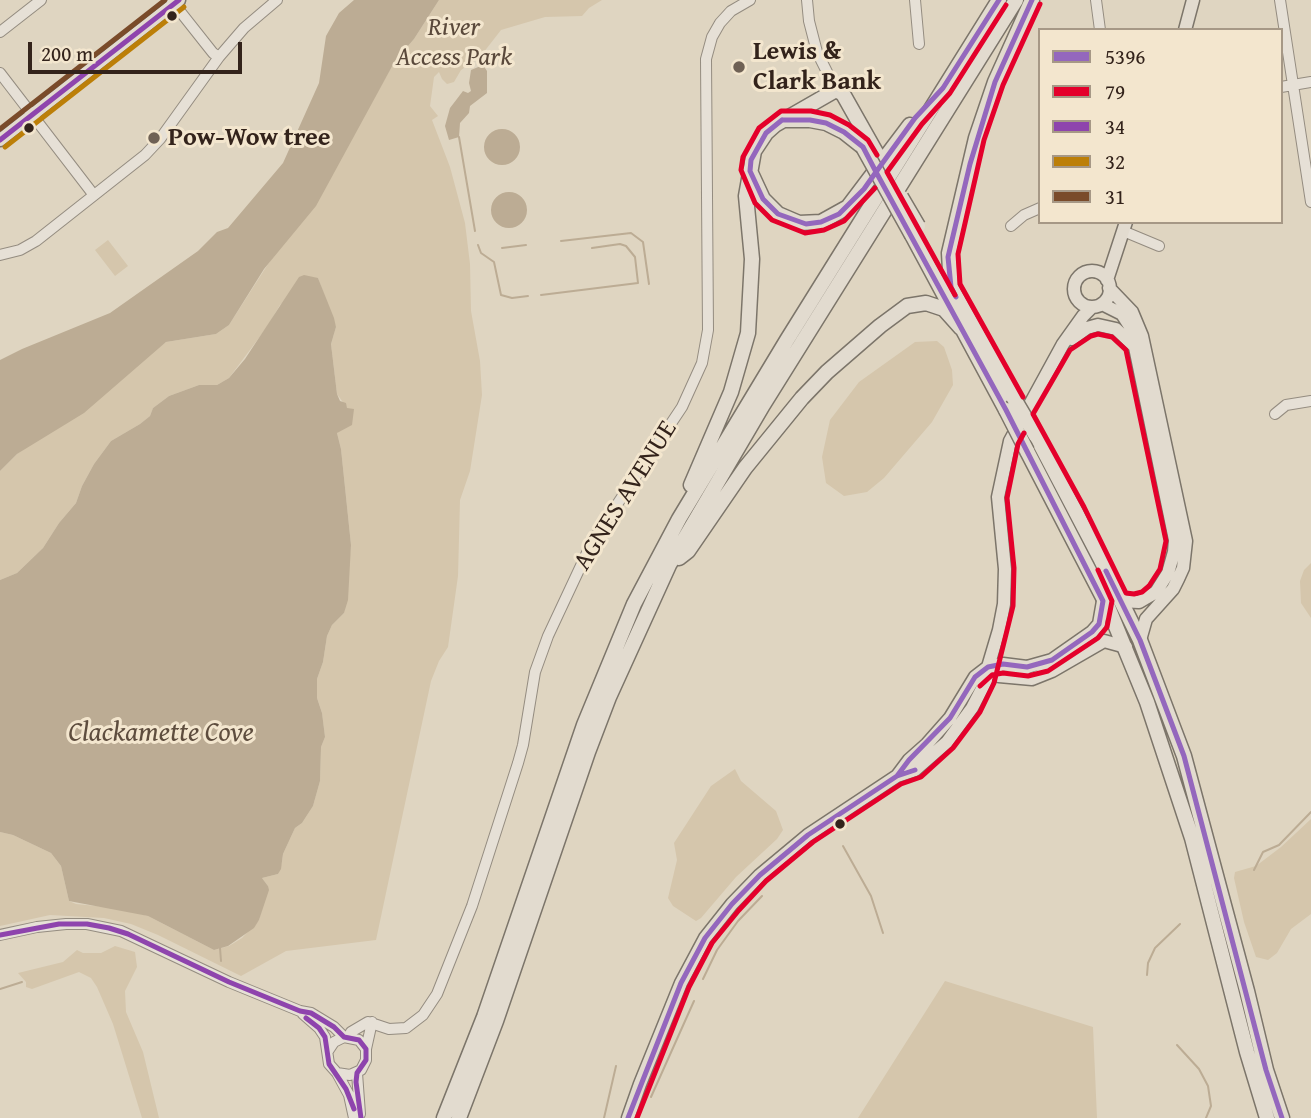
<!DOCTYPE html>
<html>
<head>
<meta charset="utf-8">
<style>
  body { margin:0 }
  #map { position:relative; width:1311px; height:1118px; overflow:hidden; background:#dfd5c1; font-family:"Gentium Book Plus",serif }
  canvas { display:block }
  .legend { position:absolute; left:1038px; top:28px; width:245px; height:196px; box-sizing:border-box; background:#f3e6ce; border:2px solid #a69886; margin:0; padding:9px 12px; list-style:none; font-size:21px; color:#33231b }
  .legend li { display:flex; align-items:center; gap:14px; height:35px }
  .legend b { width:35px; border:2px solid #a69886 }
  .scale { position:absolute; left:28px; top:42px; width:214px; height:32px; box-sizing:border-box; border:4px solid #33231b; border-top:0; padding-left:9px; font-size:21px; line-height:24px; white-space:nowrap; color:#33231b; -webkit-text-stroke:5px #f3e6ce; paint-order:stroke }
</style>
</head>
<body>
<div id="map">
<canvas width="1311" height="1118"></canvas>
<ul class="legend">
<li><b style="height:9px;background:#9467bd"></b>5396</li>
<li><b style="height:9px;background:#e4002b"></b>79</li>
<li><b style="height:9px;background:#8e44ad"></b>34</li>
<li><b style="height:9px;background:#bc7f08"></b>32</li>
<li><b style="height:9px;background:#7a4b2a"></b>31</li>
</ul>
<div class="scale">200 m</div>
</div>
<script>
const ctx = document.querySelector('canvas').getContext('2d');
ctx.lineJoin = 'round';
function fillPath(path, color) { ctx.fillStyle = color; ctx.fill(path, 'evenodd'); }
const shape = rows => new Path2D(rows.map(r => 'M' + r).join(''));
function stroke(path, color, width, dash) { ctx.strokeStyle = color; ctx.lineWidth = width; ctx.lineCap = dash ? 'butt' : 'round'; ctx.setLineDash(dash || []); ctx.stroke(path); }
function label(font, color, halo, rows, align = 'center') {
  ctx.font = font + ' "Gentium Book Plus",serif'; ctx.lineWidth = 6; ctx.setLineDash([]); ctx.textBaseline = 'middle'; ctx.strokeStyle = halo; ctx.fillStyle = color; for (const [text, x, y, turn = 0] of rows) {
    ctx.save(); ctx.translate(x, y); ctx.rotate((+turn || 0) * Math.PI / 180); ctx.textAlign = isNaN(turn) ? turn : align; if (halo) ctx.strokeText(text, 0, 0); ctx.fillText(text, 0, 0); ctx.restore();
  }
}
const green = shape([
  [439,0,602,0,589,8,582,16,545,17,501,30,480,57,461,70,454,82,447,84,442,79,439,72,434,77,430,106,438,116,432,120,450,167,465,223,470,264,471,311,480,361,482,395,470,471,460,500,458,576,448,647,439,661,431,681,376,940,286,951,241,976,158,935,131,924,104,918,50,915,0,926,0,832,13,835,51,853,61,866,69,901,76,904,117,908,148,916,214,950,229,946,242,938,259,920,268,886,262,878,278,874,282,862,283,854,295,828,302,823,313,806,320,781,321,747,325,737,322,713,317,698,317,679,323,662,327,636,332,625,344,613,351,545,341,449,337,433,347,408,337,394,331,344,336,327,318,278,280,305,267,327,229,378,217,385,199,385,169,396,153,408,150,416,140,424,111,441,94,464,82,486,76,503,59,523,43,548,17,573,0,580,0,471,17,454,166,342,216,334,229,325,370,105,395,61,414,39],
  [108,240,128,266,115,276,95,250],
  [937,341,944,347,952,370,953,385,932,422,884,478,867,492,844,496,826,483,822,457,830,420,859,382,915,342],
  [1311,563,1311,618,1301,603,1300,581,1304,570],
  [735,769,741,781,776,811,783,830,777,839,736,877,701,918,696,921,673,906,668,898,677,860,674,843,711,786],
  [1311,819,1311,914,1291,929,1277,953,1268,960,1256,957,1244,922,1234,878,1235,872,1256,866,1281,847],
  [115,946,135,952,137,967,125,991,126,1012,143,1052,159,1118,142,1118,113,1024,97,987,91,978,79,972,32,989,26,987,26,982,18,973,63,962,77,950,83,953,101,953],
  [945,981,1093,1027,1097,1118,858,1118]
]);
const water = shape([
  [354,0,439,0,414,39,395,61,316,206,264,269,229,325,216,334,166,342,84,413,17,454,0,471,0,360,22,349,110,313,198,251,217,232,228,228,283,163,319,83,326,36,339,13],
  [483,65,487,71,487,93,470,106,469,113,460,123,459,137,449,140,445,126,450,108,463,91,468,93,471,91,469,83,471,70],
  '484 147a18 18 0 1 1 36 0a18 18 0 1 1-36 0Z',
  '491 210a18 18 0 1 1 36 0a18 18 0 1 1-36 0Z',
  [304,275,318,278,334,318,336,327,331,344,337,394,340,401,346,403,347,408,354,409,352,425,337,433,341,449,351,545,348,600,344,613,332,625,327,636,323,662,317,679,317,698,322,713,325,737,321,747,320,781,313,806,302,823,295,828,283,854,281,869,278,874,262,878,268,886,269,890,259,920,254,928,228,946,214,950,148,916,69,901,61,866,51,853,13,835,0,832,0,580,17,573,43,548,59,523,76,503,82,486,94,464,111,441,140,424,150,416,153,408,169,396,199,385,217,385,229,378,245,359,299,277]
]);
const stream = shape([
  [459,137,475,231],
  [561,241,631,233,643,242,649,284],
  [478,245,481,253,494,262,501,295,512,298,528,296],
  [502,248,526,245],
  [541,295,638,283,635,257,626,246,620,244,592,248],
  [843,846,871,896,883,933],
  [1254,870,1263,852,1279,845,1311,812],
  [220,948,221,961],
  [1147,975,1148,963,1155,948,1180,924],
  [703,979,717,950,738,921,762,896],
  [0,989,22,982],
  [1177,1045,1199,1069,1208,1086,1211,1106,1206,1118],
  [651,1097,694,1001],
  [604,1118,616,1066]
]);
const minor = shape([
  [171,0,213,53,219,57],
  [807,0,809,21,817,52,836,90],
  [915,0,919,44],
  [1096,0,1100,30],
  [1280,0,1311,202],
  [0,32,41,0],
  [0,73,93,194],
  [1281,87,1311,82],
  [1011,226,1024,215,1040,208],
  [1123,231,1159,246],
  [0,255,20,250,36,241,145,155,160,139,219,57,244,28,277,0],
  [1275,414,1286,405,1311,401],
  [0,935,37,927,66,924,87,924,121,931,229,982,300,1011,311,1013,334,1027,344,1037],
  [303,1014,319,1028,325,1037,329,1064,337,1073,349,1095,354,1118],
  [349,1036,351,1032,368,1022,389,1029,406,1028,423,1015,437,994,472,906,518,763,523,745,535,672,548,636,592,542,682,407,702,363,708,330,706,59,712,37,720,23,731,11,750,0],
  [366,1049,372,1022],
  [328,1051,334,1042,344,1037,359,1040,366,1049,366,1060,361,1070,350,1075,337,1073],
  [357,1073,360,1114]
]);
const major = shape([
  [1185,30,1193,0],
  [0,140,179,0],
  '1074 289a18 18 0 1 1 36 0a18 18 0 1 1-36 0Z',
  [1107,280,1126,222],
  [1109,288,1132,312,1142,336,1186,541,1183,568,1178,579,1173,589,1146,619,1140,640],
  [1102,304,1122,314,1131,328,1175,540,1174,552,1168,573,1156,592,1139,602,1120,601],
  [1072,339,1087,328,1098,325,1116,329,1134,346],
  [988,667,999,676,1032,679,1052,671,1104,641,1126,647],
  [897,776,909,760,927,744,950,718,975,677,988,667,1003,664,1027,667,1052,660,1092,632,1099,624,1103,601],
  [628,1118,640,1084,681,983,705,938,732,904,760,875,808,835,897,776,915,770,947,742,972,708,986,681,988,667,999,630,1004,604,1005,569,998,497,1010,441,1063,344,1083,316,1092,307]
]);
const highway = shape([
  [836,90,843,94,878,156],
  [784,120,810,120,826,123,844,132,863,147],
  [750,171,763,199,778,214,799,223,821,222,848,207,910,125],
  [912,235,1006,410],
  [947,280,1013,397],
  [951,287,949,253,976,138,995,82,1032,0],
  [1036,436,1100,558,1140,640,1184,756,1247,991,1266,1070,1282,1118],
  [1027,451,1108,607,1147,702,1192,838,1247,1052,1267,1118],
  [691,485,731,392,748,333,752,259,746,196,754,151,766,133,775,125,836,90],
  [679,558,688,551,745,468,802,398,827,372,880,326,907,306,926,303,944,309,961,328],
  [444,1118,484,1017,584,725,634,604,679,519,787,340,999,0],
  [459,1118,496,1021,588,752,609,697,669,565,763,405,1016,0]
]);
const highwayBridge = shape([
  [863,147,912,235],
  [901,197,918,226],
  [1013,397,1036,436],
  [1006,410,1027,451]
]);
const bus1 = shape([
  [782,120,810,120,826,123,844,132,863,147,876,172,864,189,839,214,821,222,806,224,778,214,763,199,750,171,751,160,766,133,782,120],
  [876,172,1006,410,1103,601,1099,624,1092,632,1052,660,1027,667,1003,664,988,667,975,677,950,718,909,760,897,776],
  [876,172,915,118,943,88,999,0],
  [956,297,951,287,948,257,970,164,995,82,1032,0],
  [1106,571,1140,640,1184,756,1266,1070,1282,1118],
  [628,1118,681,983,705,938,732,904,760,875,808,835,897,776,915,770]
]);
const bus2 = shape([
  [875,188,844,221,824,230,805,233,772,220,755,203,741,170,743,157,759,128,781,111,811,111,830,115,849,125,868,140,877,155],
  [955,295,887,172,922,124,950,93,1006,5],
  [1098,334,1112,337,1126,350,1166,541,1160,569,1149,586,1142,592,1134,594,1126,593,1084,507,1033,414,1070,350,1091,336,1098,334],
  [1023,397,960,284,958,254,984,140,1003,85,1040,4],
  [980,686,992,675,1003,673,1028,676,1048,671,1098,638,1107,627,1112,601,1098,570],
  [637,1118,689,987,712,943,739,910,766,881,813,842,901,784,921,777,953,748,980,712,994,683,1013,606,1014,568,1007,498,1018,444,1024,433]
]);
const bus3 = shape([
  [0,140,179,0],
  [0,935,59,924,87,924,109,928,128,934,229,982,300,1011,311,1013,334,1027,344,1037,359,1040,366,1049,366,1060,357,1073,356,1082,361,1118],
  [306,1018,319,1028,325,1037,329,1064,346,1089,354,1109]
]);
const bus4 = shape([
  [5,147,184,7]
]);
const bus5 = shape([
  [0,129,165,0]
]);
const markers = [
  [172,16,6,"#33231b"],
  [739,67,7,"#6f6155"],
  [29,128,6,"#33231b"],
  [154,138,7,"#6f6155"],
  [840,824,6,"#33231b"]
];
const parkNames = [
  ["River",454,28],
  ["Access Park",454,58]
];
const poiNames = [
  ["Lewis &",753,52],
  ["Clark Bank",753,82],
  ["Pow-Wow tree",168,138]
];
const streetNames = [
  ["AGNES AVENUE",626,496,-58]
];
const waterNames = [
  ["Clackamette Cove",161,734]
];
fillPath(green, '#d5c6ac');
fillPath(water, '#bcac94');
stroke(stream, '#bcac94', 2);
stroke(minor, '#948c80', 12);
stroke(major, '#7c756a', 15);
stroke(highway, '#7c756a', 17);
stroke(minor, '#e6e0d6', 10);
stroke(major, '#e2dbcf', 12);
stroke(highway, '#e2dbcf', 14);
stroke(highwayBridge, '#7c756a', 17, []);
stroke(highwayBridge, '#e2dbcf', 14);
stroke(bus1, '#9467bd', 5);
stroke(bus2, '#e4002b', 5);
stroke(bus3, '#8e44ad', 5);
stroke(bus4, '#bc7f08', 5);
stroke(bus5, '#7a4b2a', 5);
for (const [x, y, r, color] of markers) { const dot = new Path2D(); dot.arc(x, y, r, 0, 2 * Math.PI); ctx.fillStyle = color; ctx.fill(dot); stroke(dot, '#f3e6ce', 2.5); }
label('italic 26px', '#5a493b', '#f3e6ce', parkNames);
label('bold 26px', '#33231b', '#f3e6ce', poiNames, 'left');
label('26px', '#33231b', '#f3e6ce', streetNames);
label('italic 28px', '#5e4d3e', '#f3e6ce', waterNames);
</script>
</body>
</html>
